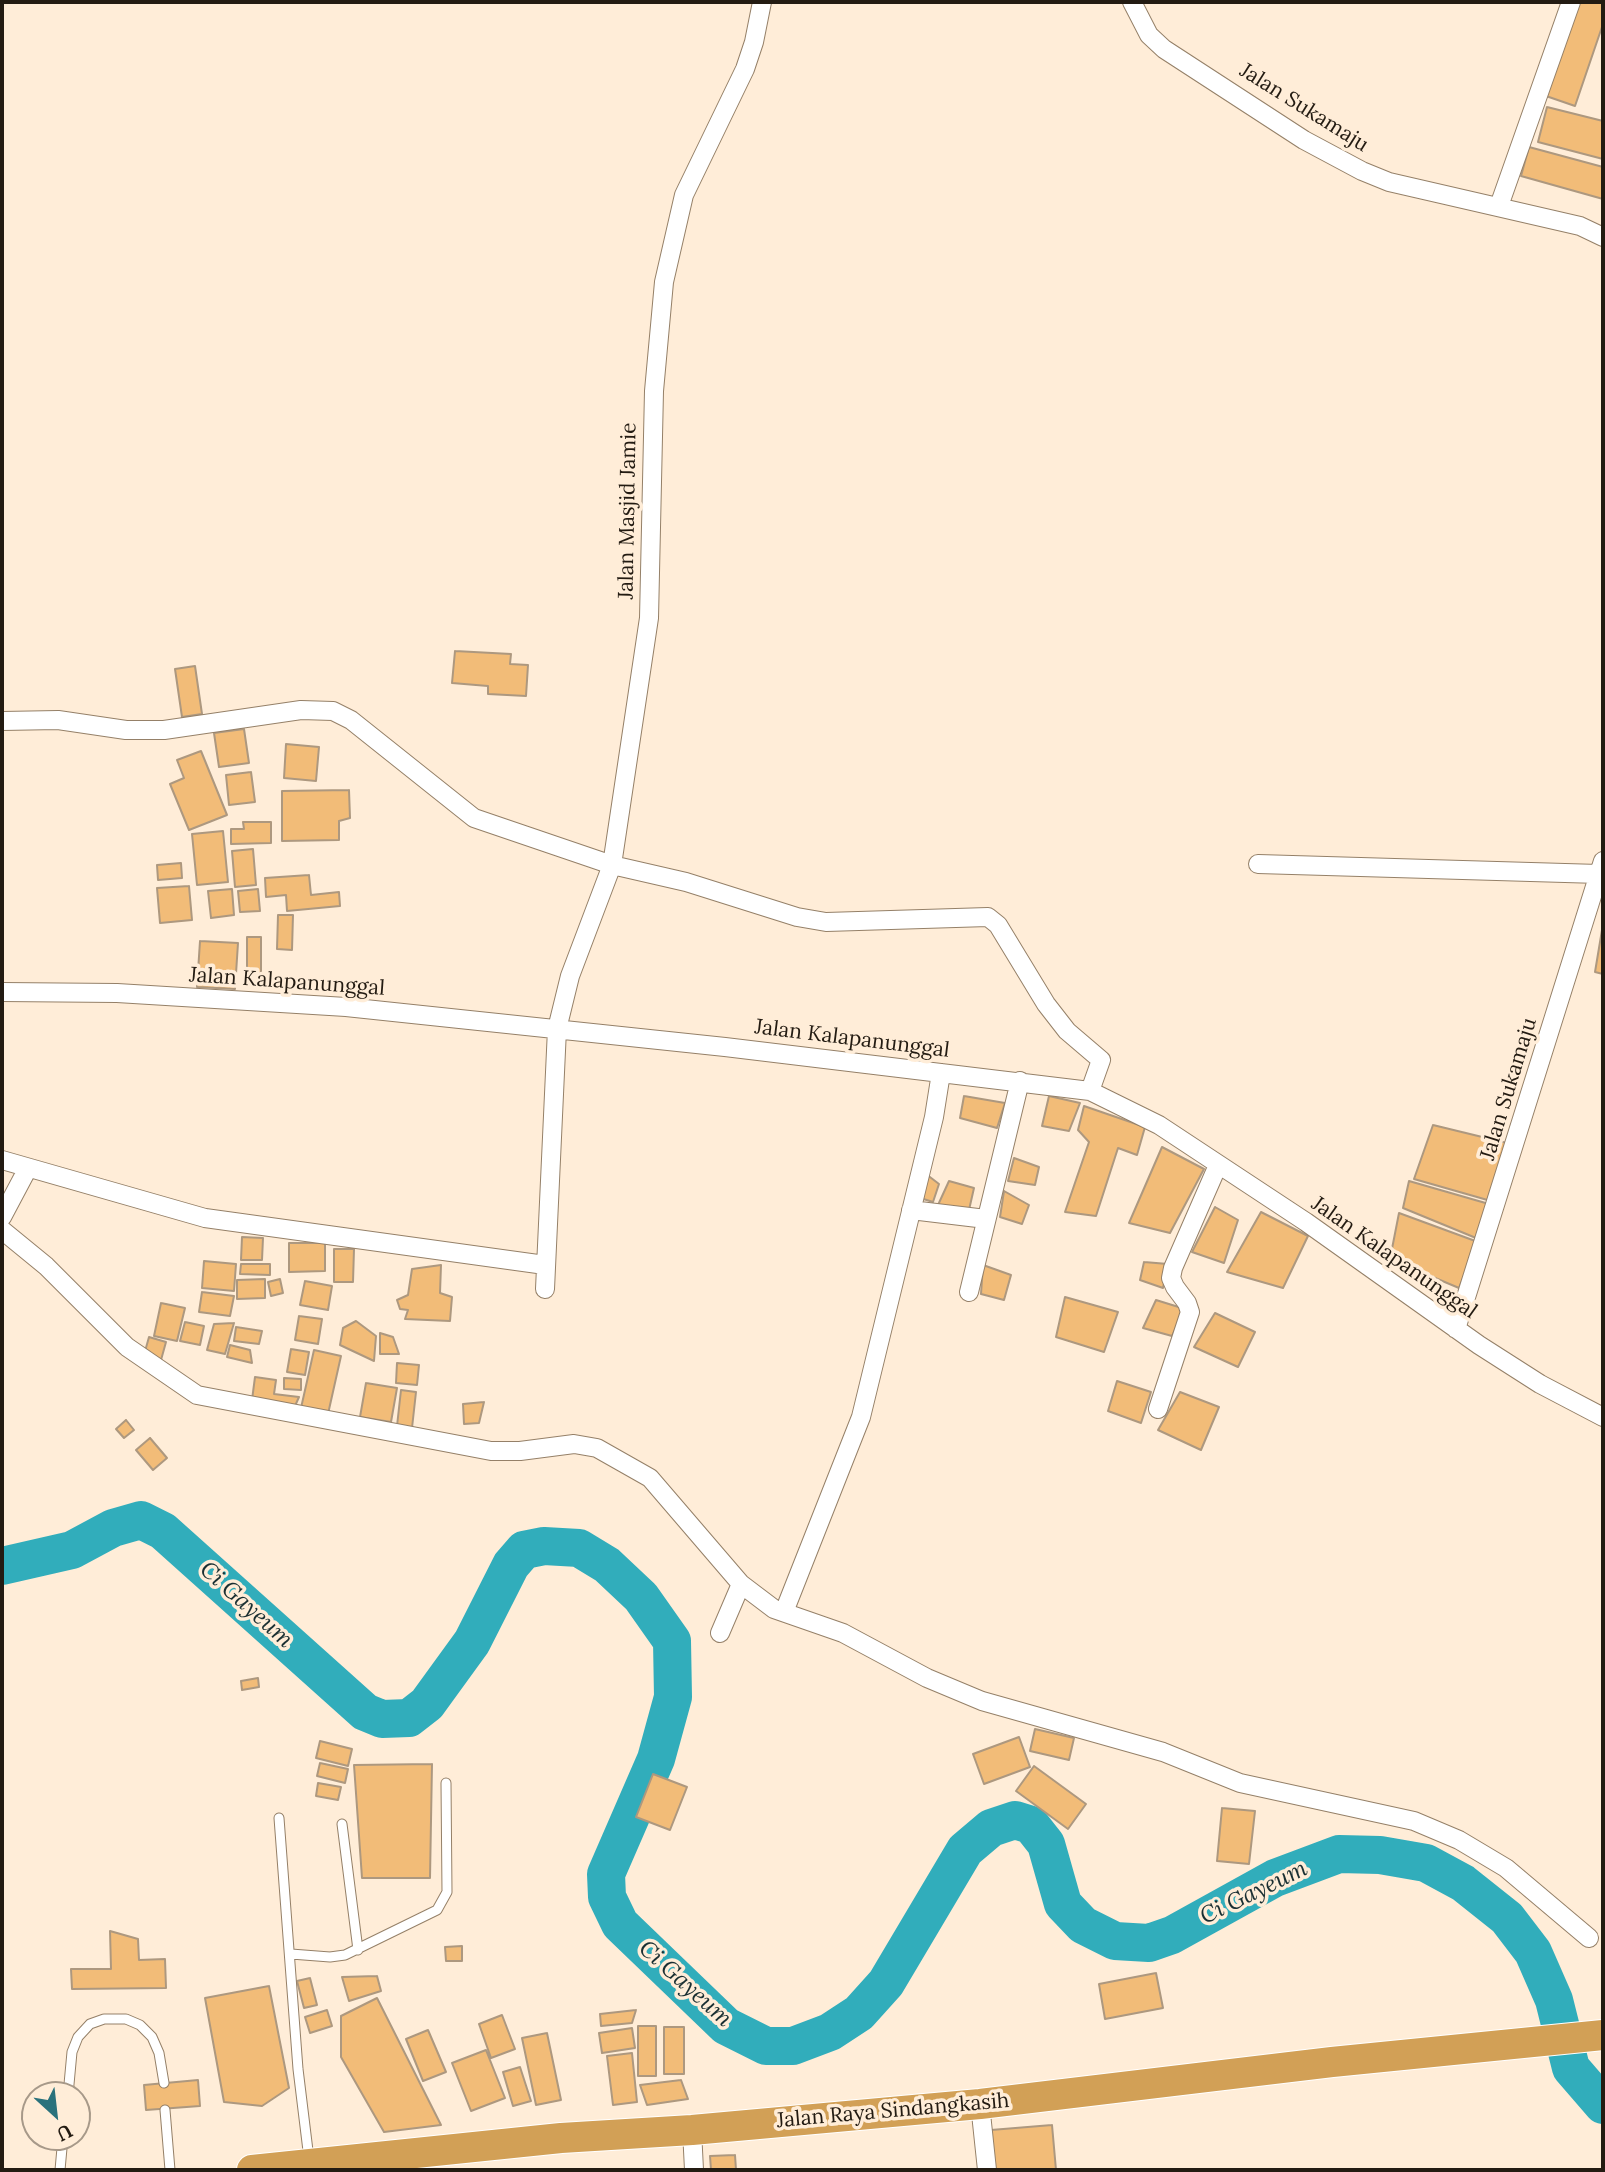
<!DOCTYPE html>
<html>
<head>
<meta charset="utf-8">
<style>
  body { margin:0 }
  #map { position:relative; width:1605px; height:2172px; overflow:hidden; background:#ffedd8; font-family:Lora,serif }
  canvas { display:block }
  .frame { position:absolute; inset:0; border:4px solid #231b12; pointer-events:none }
  .north { position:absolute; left:21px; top:2081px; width:70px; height:70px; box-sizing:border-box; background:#ffedd8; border:2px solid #a79989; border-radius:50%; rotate:153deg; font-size:19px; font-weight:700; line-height:28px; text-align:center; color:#231b12 }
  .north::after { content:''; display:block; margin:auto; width:24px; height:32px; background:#2a727c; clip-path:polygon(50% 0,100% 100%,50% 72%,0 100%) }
</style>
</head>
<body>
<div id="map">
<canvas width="1605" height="2172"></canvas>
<div class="frame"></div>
<div class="north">U</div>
</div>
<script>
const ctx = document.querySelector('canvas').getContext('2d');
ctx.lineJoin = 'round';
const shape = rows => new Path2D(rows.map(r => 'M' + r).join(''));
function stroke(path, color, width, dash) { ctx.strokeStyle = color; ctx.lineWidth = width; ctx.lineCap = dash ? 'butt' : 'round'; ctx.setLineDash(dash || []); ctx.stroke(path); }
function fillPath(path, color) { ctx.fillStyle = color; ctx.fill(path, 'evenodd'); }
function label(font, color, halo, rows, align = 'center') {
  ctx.font = font + ' Lora,serif'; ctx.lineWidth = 7; ctx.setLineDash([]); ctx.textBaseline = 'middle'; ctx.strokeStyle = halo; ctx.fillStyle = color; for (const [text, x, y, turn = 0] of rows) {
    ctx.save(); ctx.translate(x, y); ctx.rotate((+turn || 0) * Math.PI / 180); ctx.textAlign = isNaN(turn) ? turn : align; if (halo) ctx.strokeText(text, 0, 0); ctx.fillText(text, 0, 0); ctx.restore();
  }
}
const river = shape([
  [2,1566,72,1550,113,1528,141,1520,163,1531,365,1712,382,1719,409,1718,427,1704,472,1642,511,1565,524,1550,544,1546,579,1548,607,1565,641,1597,672,1641,673,1697,656,1759,606,1874,607,1897,620,1924,726,2026,766,2046,793,2046,830,2032,859,2013,886,1983,965,1850,991,1828,1015,1820,1031,1825,1046,1844,1063,1904,1083,1925,1115,1941,1149,1943,1172,1935,1275,1878,1339,1854,1380,1855,1426,1863,1463,1883,1507,1918,1533,1952,1554,2000,1571,2068,1603,2105]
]);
const building = shape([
  [1579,2,1603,2,1603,24,1575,106,1546,96,1579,2],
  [1547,107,1603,121,1603,159,1538,142,1547,107],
  [1529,147,1603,167,1603,199,1521,176,1529,147],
  [455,651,511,654,510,664,528,665,526,696,488,694,488,686,452,683,455,651],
  [195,666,202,714,182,717,175,669,195,666],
  [244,729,249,763,219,767,214,733,244,729],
  [286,744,319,747,316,781,284,778,286,744],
  [201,751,227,815,189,830,170,784,184,778,177,760,201,751],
  [251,772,255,802,229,805,226,775,251,772],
  [349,790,350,818,339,821,339,840,282,841,282,791,349,790],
  [243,822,271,822,271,843,231,844,231,829,244,829,243,822],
  [223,831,228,882,197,885,192,834,223,831],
  [253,849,256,885,235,887,232,851,253,849],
  [181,863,182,878,158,880,157,865,181,863],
  [309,875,311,895,339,892,340,906,287,911,286,895,266,897,265,878,309,875],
  [189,886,192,920,160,923,157,888,189,886],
  [232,889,234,915,211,918,208,891,232,889],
  [258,889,260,911,240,912,238,891,258,889],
  [278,915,293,915,292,950,277,949,278,915],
  [1603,924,1603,974,1595,972,1603,924],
  [247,937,261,937,261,973,247,973,247,937],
  [200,941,238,943,235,989,197,987,200,941],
  [964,1096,1005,1103,997,1128,960,1118,964,1096],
  [1049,1096,1080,1103,1069,1131,1042,1126,1049,1096],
  [1084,1106,1145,1127,1137,1155,1118,1148,1096,1216,1065,1212,1089,1142,1078,1130,1084,1106],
  [1433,1125,1511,1144,1491,1201,1414,1179,1433,1125],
  [1162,1147,1204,1169,1170,1233,1129,1223,1162,1147],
  [1014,1158,1039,1167,1035,1185,1008,1181,1014,1158],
  [926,1174,939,1184,933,1202,917,1197,926,1174],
  [949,1181,974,1188,969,1210,938,1205,949,1181],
  [1409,1181,1489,1204,1476,1238,1403,1208,1409,1181],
  [1004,1191,1029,1205,1022,1224,1000,1217,1004,1191],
  [1215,1207,1238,1220,1224,1263,1192,1252,1215,1207],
  [1261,1212,1308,1236,1283,1288,1227,1272,1261,1212],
  [1399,1213,1478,1242,1459,1288,1390,1259,1399,1213],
  [242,1237,263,1238,262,1260,241,1260,242,1237],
  [289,1243,325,1243,325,1271,289,1272,289,1243],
  [334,1249,354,1249,353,1282,334,1282,334,1249],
  [204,1261,236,1264,234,1291,202,1288,204,1261],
  [1144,1262,1168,1264,1163,1288,1140,1280,1144,1262],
  [241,1264,270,1264,270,1275,240,1274,241,1264],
  [441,1265,440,1293,452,1297,450,1321,405,1319,408,1310,400,1309,397,1300,408,1295,412,1269,441,1265],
  [983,1265,1011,1275,1004,1300,981,1294,983,1265],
  [265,1279,265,1298,237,1299,237,1280,265,1279],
  [280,1279,283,1293,271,1296,268,1282,280,1279],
  [305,1281,332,1286,328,1310,300,1305,305,1281],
  [202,1292,234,1296,230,1316,199,1312,202,1292],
  [1065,1297,1118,1312,1104,1352,1056,1337,1065,1297],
  [1156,1300,1185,1309,1172,1336,1143,1328,1156,1300],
  [161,1303,185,1308,177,1341,154,1336,161,1303],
  [1215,1313,1255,1332,1238,1367,1194,1347,1215,1313],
  [299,1316,322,1319,318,1344,295,1340,299,1316],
  [356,1321,376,1336,374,1361,340,1345,343,1328,356,1321],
  [185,1322,204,1326,200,1345,180,1341,185,1322],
  [234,1323,225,1354,207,1350,214,1324,234,1323],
  [236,1327,262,1331,259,1344,234,1341,236,1327],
  [380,1333,393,1337,399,1354,380,1354,380,1333],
  [149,1337,166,1342,161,1360,144,1355,149,1337],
  [230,1345,250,1350,252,1363,227,1357,230,1345],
  [291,1349,309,1352,305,1375,287,1372,291,1349],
  [314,1350,341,1356,328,1414,301,1408,314,1350],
  [397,1363,419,1365,417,1385,396,1383,397,1363],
  [255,1377,276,1380,274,1394,299,1397,295,1406,252,1400,255,1377],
  [284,1378,301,1379,301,1390,284,1389,284,1378],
  [1117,1381,1151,1392,1141,1423,1108,1411,1117,1381],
  [366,1383,397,1388,391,1422,360,1417,366,1383],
  [401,1390,416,1392,412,1428,397,1426,401,1390],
  [1180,1392,1219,1407,1201,1450,1158,1430,1180,1392],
  [484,1402,479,1423,464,1424,463,1404,484,1402],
  [126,1420,134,1430,124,1438,116,1429,126,1420],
  [150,1438,167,1458,153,1470,136,1450,150,1438],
  [258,1678,259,1687,242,1690,241,1681,258,1678],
  [1035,1729,1074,1738,1069,1760,1030,1751,1035,1729],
  [1019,1737,1030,1767,984,1784,973,1754,1019,1737],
  [320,1741,352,1749,348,1766,316,1758,320,1741],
  [320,1763,348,1769,345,1783,317,1776,320,1763],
  [432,1764,430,1878,362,1878,354,1765,432,1764],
  [1034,1766,1086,1804,1068,1829,1016,1791,1034,1766],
  [653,1774,687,1787,670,1830,636,1817,653,1774],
  [318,1783,341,1787,338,1800,316,1796,318,1783],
  [1222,1808,1255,1811,1249,1864,1217,1861,1222,1808],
  [110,1931,138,1939,139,1960,165,1959,166,1988,72,1989,71,1969,111,1969,110,1931],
  [462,1946,462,1961,446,1961,445,1947,462,1946],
  [1156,1973,1163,2008,1105,2019,1099,1984,1156,1973],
  [377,1976,381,1991,349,2001,342,1977,377,1976],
  [310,1978,317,2005,304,2008,297,1981,310,1978],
  [269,1986,289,2088,262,2106,224,2102,205,1998,269,1986],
  [377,1998,441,2125,384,2132,341,2057,341,2016,377,1998],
  [327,2010,332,2026,310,2033,305,2017,327,2010],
  [636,2010,632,2023,601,2026,600,2014,636,2010],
  [502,2015,515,2049,491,2058,479,2024,502,2015],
  [638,2026,656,2026,656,2076,638,2076,638,2026],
  [664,2027,684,2027,684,2074,664,2074,664,2027],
  [632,2028,635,2048,602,2053,599,2033,632,2028],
  [428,2030,446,2072,423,2081,406,2039,428,2030],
  [547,2033,561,2100,536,2105,522,2038,547,2033],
  [486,2050,505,2098,471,2111,452,2063,486,2050],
  [632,2053,637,2102,613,2105,607,2056,632,2053],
  [520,2067,531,2101,513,2106,503,2072,520,2067],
  [198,2080,200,2106,146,2110,144,2085,198,2080],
  [681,2080,688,2099,647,2105,640,2085,681,2080],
  [1052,2125,1056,2170,994,2170,991,2130,1052,2125],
  [735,2155,736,2170,711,2170,710,2156,735,2155]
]);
const service = shape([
  [279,1818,298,2069,309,2159],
  [342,1824,358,1950],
  [291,1954,330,1957,345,1955,437,1910,447,1892,446,1783],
  [68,2095,72,2052,78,2037,90,2024,104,2019,126,2019,140,2025,152,2037,159,2053,164,2083],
  [165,2110,170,2170],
  [60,2170,63,2137]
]);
const minor = shape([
  [1132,2,1149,35,1164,49,1304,140,1362,171,1389,182,1580,226,1603,237],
  [1499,206,1571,2],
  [2,721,58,720,126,730,164,730,301,710,333,711,351,720,474,818,612,865,686,882,797,917,826,922,988,917,998,925,1046,1004,1067,1031,1101,1060,1090,1091],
  [1258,864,1599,874],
  [2,992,117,993,346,1007,725,1047,1090,1091,1159,1125,1306,1222,1479,1345,1540,1384,1603,1417],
  [2,1160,205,1218,545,1265],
  [911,1210,986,1219],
  [2,1217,28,1168],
  [2,1230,46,1266,127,1347,197,1395,491,1451,520,1451,574,1444,597,1448,650,1478,741,1584,774,1609,843,1633,927,1678,982,1701,1163,1752,1240,1783,1414,1821,1459,1840,1506,1868,1589,1938],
  [545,1289,557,1029,570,976,612,865,649,618,654,391,664,282,684,195,745,69,754,42,762,2],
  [969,1292,1020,1081],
  [1456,1329,1603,861],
  [1158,1409,1190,1312,1187,1303,1175,1287,1171,1278,1173,1268,1218,1165],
  [784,1612,861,1417,934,1117,941,1073],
  [720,1633,741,1584],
  [980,2104,987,2170],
  [692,2130,694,2170]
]);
const trunk = shape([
  [252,2170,561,2138,692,2130,980,2104,1332,2062,1603,2035]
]);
const streetNames = [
  ["Jalan Sukamaju",1304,108,32],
  ["Jalan Masjid Jamie",628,511,-89],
  ["Jalan Kalapanunggal",287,982,4],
  ["Jalan Kalapanunggal",852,1039,7],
  ["Jalan Sukamaju",1509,1089,-73],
  ["Jalan Kalapanunggal",1394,1258,35],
  ["Jalan Raya Sindangkasih",893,2111,-5]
];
const waterNames = [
  ["Ci Gayeum",246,1605,42],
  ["Ci Gayeum",1254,1893,-26],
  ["Ci Gayeum",685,1984,42]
];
stroke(river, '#31adbb', 38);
fillPath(building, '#f2bc78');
stroke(building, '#ad987f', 2);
stroke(service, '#958068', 11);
stroke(minor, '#958068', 20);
stroke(trunk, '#fff', 32);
stroke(service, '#fff', 9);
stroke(minor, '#fff', 18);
stroke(trunk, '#d2a056', 30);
label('21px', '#231b12', '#ffedd8', streetNames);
label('italic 23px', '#1a2f32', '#ffedd8', waterNames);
</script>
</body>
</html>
